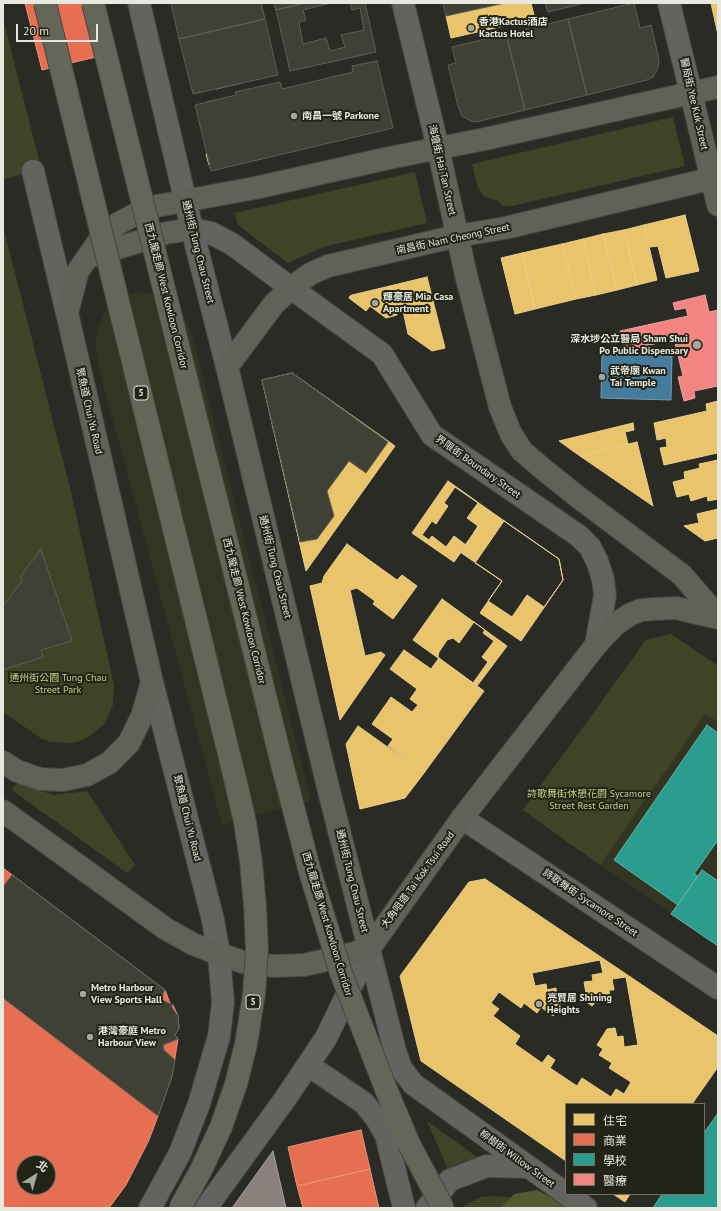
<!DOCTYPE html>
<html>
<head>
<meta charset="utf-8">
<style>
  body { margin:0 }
  #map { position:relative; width:721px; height:1211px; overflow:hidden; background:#2a2b24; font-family:"PT Sans","Noto Sans TC",sans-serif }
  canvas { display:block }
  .frame { position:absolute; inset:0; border:4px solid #e7e9e0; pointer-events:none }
  .legend { position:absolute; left:565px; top:1103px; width:140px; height:92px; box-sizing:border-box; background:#222417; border:1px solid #717367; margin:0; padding:5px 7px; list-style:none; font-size:12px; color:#e7e9e0 }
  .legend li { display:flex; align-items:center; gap:8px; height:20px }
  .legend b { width:20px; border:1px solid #717367 }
  .north { position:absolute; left:16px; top:1155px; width:40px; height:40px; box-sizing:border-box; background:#222417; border:1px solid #717367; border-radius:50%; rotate:37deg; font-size:11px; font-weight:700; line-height:16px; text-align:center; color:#e7e9e0 }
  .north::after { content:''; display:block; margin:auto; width:14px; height:18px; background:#a5a69e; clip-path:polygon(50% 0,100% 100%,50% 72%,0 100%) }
  .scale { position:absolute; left:16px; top:24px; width:82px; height:18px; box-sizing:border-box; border:2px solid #e7e9e0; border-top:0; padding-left:5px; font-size:12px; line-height:14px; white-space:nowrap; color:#e7e9e0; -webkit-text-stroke:3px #222417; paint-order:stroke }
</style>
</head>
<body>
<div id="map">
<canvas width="721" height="1211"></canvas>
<div class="frame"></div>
<ul class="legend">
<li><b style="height:11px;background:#e9c46a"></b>住宅</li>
<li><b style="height:11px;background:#e76f51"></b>商業</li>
<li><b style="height:11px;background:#2a9d8f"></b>學校</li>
<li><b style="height:11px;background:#f28482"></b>醫療</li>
</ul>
<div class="north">北</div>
<div class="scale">20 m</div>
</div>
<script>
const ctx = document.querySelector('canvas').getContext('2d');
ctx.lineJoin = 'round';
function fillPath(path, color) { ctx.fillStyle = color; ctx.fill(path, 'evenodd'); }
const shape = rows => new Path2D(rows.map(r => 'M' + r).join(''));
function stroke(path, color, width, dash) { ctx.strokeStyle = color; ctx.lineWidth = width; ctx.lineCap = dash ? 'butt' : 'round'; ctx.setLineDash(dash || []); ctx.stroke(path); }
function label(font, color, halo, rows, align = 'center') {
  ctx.font = font + ' "PT Sans","Noto Sans TC",sans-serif'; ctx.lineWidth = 4; ctx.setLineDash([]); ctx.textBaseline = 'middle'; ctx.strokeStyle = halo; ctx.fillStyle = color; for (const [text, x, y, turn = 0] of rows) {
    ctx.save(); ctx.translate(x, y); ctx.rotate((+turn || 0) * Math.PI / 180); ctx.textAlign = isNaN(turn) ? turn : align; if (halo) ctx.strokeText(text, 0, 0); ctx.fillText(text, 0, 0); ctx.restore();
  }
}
const built = shape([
  [142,292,161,295,177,307,188,324,195,345,311,801,222,825,98,365,96,344,98,326,107,308,122,296],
  [705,713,718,722,718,946,600,865]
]);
const green = shape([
  [3,18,41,168,3,180],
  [673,117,685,166,512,206,502,206,498,201,484,196,478,188,472,164],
  [415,172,427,223,323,247,288,263,238,225,235,213],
  [3,226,71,492,114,685,113,705,105,723,90,736,81,741,71,743,51,742,42,739,3,712],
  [671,634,718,666,718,722,705,714,600,865,523,810,646,640],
  [17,783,54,795,87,791,135,865,127,873,12,790],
  [427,1121,481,1160,472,1159,459,1163,448,1169],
  [496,1196,516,1198,532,1208,463,1208,465,1205,481,1197]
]);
const forest = shape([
  [537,1190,571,1208,501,1208,514,1194]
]);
const homes = shape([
  [186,3,217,3,220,17,209,20,208,15,189,19,186,3],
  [505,3,531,3,535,19,451,38,446,16,505,3],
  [711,3,718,3,718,35,711,3],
  [229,38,231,47,250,42,255,61,236,65,240,83,216,89,212,70,193,75,188,57,208,52,206,44,229,38],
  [229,98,232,113,265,105,268,120,278,117,285,149,268,153,268,156,238,163,237,159,209,165,206,154,216,152,211,130,209,130,204,111,209,110,207,102,229,98],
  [685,215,699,271,666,278,658,246,650,247,644,225,685,215],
  [644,225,657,280,637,285,624,230,644,225],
  [624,230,637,285,617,290,603,234,624,230],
  [603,234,617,290,596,295,583,239,603,234],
  [583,239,596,295,576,299,562,244,583,239],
  [562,244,576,299,535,309,522,253,562,244],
  [522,253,535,309,515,314,501,258,522,253],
  [427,277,445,348,432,351,408,334,402,306,396,308,390,286,427,277],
  [390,286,397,315,386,318,370,306,366,311,349,298,350,296,352,295,390,286],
  [292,373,395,446,306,571,262,380,292,373],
  [718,401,718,456,717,453,664,465,660,448,667,447,666,438,657,440,654,423,707,411,706,404,718,401],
  [633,423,634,430,625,432,628,444,580,456,559,441,633,423],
  [637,442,653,506,580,456,637,442],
  [718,460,718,499,708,501,707,496,691,501,689,494,677,497,673,482,685,479,684,472,700,468,699,464,718,460],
  [448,481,490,511,454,562,412,533,448,481],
  [455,487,478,503,467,518,478,526,466,545,454,536,446,547,432,536,429,540,422,535,432,521,436,524,448,506,444,503,455,487],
  [718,509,718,538,705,541,684,526,699,523,697,514,718,509],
  [490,511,559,559,563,580,521,641,480,613,502,581,460,552,490,511],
  [504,521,559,559,563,580,544,607,527,595,512,617,488,601,502,581,475,563,504,521],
  [347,544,397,580,402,575,417,586,393,619,373,604,375,601,357,588,350,590,365,656,381,652,385,655,340,720,310,586,322,583,324,576,347,544],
  [442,599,507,646,477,686,413,640,442,599],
  [474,622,485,630,483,633,494,641,482,657,488,662,473,683,440,660,438,656,439,652,447,640,453,638,459,643,474,622],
  [404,650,431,669,439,658,484,691,424,773,388,746,393,739,372,724,391,697,412,712,418,705,410,699,417,689,390,669,404,650],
  [358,726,424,773,405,798,360,809,346,744,358,726],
  [485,879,718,1036,718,1067,692,1104,566,1104,566,1161,421,1061,400,976,469,882,485,879],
  [600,960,603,973,592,975,593,981,584,982,586,993,588,994,584,1000,592,1006,597,1000,599,1002,610,1000,609,990,614,990,612,979,626,977,638,1045,624,1047,623,1036,617,1037,615,1028,607,1029,597,1045,603,1049,599,1055,612,1063,609,1068,631,1082,624,1094,616,1089,611,1097,582,1078,577,1086,550,1068,555,1060,548,1055,542,1063,515,1044,520,1036,493,1016,499,1009,491,1003,499,992,521,1008,524,1003,537,1013,541,1007,553,1016,561,1004,554,1000,557,996,556,988,547,990,546,984,535,986,532,973,600,960],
  [37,1128,39,1140,48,1139,52,1166,72,1163,75,1184,48,1188,50,1199,54,1198,55,1206,58,1208,3,1208,3,1206,9,1205,7,1194,3,1195,3,1133,13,1131,19,1167,24,1166,24,1187,48,1187,48,1163,30,1163,25,1129,37,1128],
  [613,1194,630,1194,625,1202,613,1194]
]);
const shops = shape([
  [25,3,101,3,113,53,42,70,25,3],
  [3,868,165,990,171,1006,173,1005,178,1016,179,1028,175,1035,178,1039,172,1076,158,1116,149,1140,126,1185,109,1208,3,1208,3,868],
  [24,1163,48,1163,48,1187,24,1187,24,1163],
  [361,1130,370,1169,297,1186,288,1147,361,1130],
  [370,1169,379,1208,303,1208,297,1186,370,1169]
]);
const schools = shape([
  [707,725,718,733,718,840,694,874,698,876,678,905,614,860,707,725],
  [702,870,718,881,718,946,671,914,702,870],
  [718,1113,718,1208,653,1208,662,1194,704,1194,704,1133,718,1113]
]);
const health = shape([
  [705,295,709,312,718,310,718,386,694,391,695,398,684,401,678,377,683,376,674,339,625,351,620,331,688,316,686,308,675,310,673,303,705,295]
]);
const public = shape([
  [602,354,672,356,671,400,601,398,602,354]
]);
const industry = shape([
  [273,1151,286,1208,232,1208,273,1151]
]);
const building = shape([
  [171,3,261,3,265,19,179,39,171,3],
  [274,3,305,3,276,10,274,3],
  [305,3,365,3,376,52,290,71,276,10,305,3],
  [331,3,350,3,352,10,360,8,364,30,341,35,345,47,330,51,326,38,303,44,299,22,306,20,303,10,331,3],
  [443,3,505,3,446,16,443,3],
  [545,3,585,3,548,12,545,3],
  [634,3,640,28,651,25,658,55,659,63,657,70,653,77,647,80,587,95,568,19,634,3],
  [265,19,278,75,193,94,179,39,265,19],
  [568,19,587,95,525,110,506,34,568,19],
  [506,34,525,110,476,122,471,121,462,116,458,106,448,65,456,63,452,47,506,34],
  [377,61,393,128,211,171,195,105,236,95,235,92,280,82,282,89,353,72,352,66,377,61],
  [292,373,388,442,366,473,349,461,327,491,334,516,317,539,300,542,262,380,292,373],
  [41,549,72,641,41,650,43,657,3,670,3,606,22,581,21,576,41,549],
  [12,875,165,990,160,999,173,1005,171,1006,178,1016,179,1028,175,1035,178,1039,163,1045,164,1050,175,1060,172,1076,158,1116,3,998,3,887,12,875]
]);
const minor = shape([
  [139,3,192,229,227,367],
  [403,3,438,148],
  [669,3,691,93],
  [33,171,67,313],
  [192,229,211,233,232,244,291,288,382,354,432,435,579,536,590,547,597,561,603,579,605,595,596,645],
  [462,818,718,988],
  [369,949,395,1051,401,1068,413,1084,586,1208],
  [308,1065,364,1103,376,1118,386,1135,404,1208],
  [150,1208,180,1153,199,1104,219,1036,223,1003,219,954,213,920,152,682],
  [206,1208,285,1099,326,1038,369,949],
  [427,1208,450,1180,487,1166,528,1167]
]);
const major = shape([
  [691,93,718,205],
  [438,148,466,275,500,407,511,434,522,451,543,469,578,497,682,575,718,617],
  [89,257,166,233,192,229],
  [3,762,17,771,40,779,63,780,87,775,109,763,129,743,142,716,152,682,67,313,78,271,101,238,117,224,136,214,157,206,255,188,389,158,485,139,718,87],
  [3,811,166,929,193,944,219,954,246,963,273,966,304,965,335,958,369,949],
  [369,949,328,787,227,367,274,304,291,288,310,274,328,266,457,236,505,228,718,177],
  [369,949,462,818,596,645,615,625,629,615,641,610,654,609,676,608,718,618]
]);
const highway = shape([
  [386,1089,409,1144]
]);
const highwayBridge = shape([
  [45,3,236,783,245,822,251,862,255,907,257,949,254,994,246,1044,236,1084,221,1127,201,1170,180,1208],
  [93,3,283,768,310,872,341,973,386,1089],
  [409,1144,443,1208]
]);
const markers = [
  [471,28,4,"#a5a69e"],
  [294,116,4,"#a5a69e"],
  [375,303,4,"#a5a69e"],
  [697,345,5,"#a5a69e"],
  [602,377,4,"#a5a69e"],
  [83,994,4,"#a5a69e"],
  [539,1004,4,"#a5a69e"],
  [90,1037,4,"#a5a69e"]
];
const shields = [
  [141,393,14],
  [253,1002,14]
];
const shieldNames = [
  ["5",141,393],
  ["5",253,1002]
];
const poiNames = [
  ["香港Kactus酒店",479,22],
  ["Kactus Hotel",479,34],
  ["南昌一號 Parkone",302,116],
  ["輝豪居 Mia Casa",383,297],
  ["Apartment",383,309],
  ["深水埗公立醫局 Sham Shui",688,339,"right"],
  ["Po Public Dispensary",688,351,"right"],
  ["武帝廟 Kwan",610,371],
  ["Tai Temple",610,383],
  ["Metro Harbour",91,988],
  ["View Sports Hall",91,1000],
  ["亮賢居 Shining",547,998],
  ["Heights",547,1010],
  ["港灣豪庭 Metro",98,1031],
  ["Harbour View",98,1043]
];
const streetNames = [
  ["醫局街 Yee Kuk Street",694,104,77],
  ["海壇街 Hai Tan Street",442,170,77],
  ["南昌街 Nam Cheong Street",453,239,-12],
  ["通州街 Tung Chau Street",198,252,76],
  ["西九龍走廊 West Kowloon Corridor",166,296,76],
  ["聚魚道 Chui Yu Road",89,411,77],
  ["界限街 Boundary Street",478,467,35],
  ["通州街 Tung Chau Street",275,567,76],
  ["西九龍走廊 West Kowloon Corridor",244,611,76],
  ["聚魚道 Chui Yu Road",187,818,76],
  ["大角咀道 Tai Kok Tsui Road",418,880,-54],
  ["通州街 Tung Chau Street",352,881,76],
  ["詩歌舞街 Sycamore Street",590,903,34],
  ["西九龍走廊 West Kowloon Corridor",327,924,73],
  ["柳樹街 Willow Street",517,1159,36]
];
const parkNames = [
  ["通州街公園 Tung Chau",58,678],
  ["Street Park",58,690],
  ["詩歌舞街休憩花園 Sycamore",589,794],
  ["Street Rest Garden",589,806]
];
fillPath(built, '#313522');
fillPath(green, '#404427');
fillPath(forest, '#545b30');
fillPath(homes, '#e9c46a');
stroke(homes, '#e8cf8d', 1);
fillPath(shops, '#e76f51');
stroke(shops, '#e7947c', 1);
fillPath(schools, '#2a9d8f');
stroke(schools, '#63b4a7', 1);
fillPath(health, '#f28482');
stroke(health, '#efa29e', 1);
fillPath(public, '#457b9d');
stroke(public, '#769cb1', 1);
fillPath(industry, '#8a817c');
stroke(industry, '#a6a09a', 1);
fillPath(building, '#404135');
stroke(building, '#5e5f59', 1);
stroke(minor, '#454640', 24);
stroke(major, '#454640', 24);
stroke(highway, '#454640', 24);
stroke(minor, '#63645f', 22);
stroke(major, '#606257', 22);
stroke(highway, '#646659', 22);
stroke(highwayBridge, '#454640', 24, []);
stroke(highwayBridge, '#646659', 22);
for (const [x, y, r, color] of markers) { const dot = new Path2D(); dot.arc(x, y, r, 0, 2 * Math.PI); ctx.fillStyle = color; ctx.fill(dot); stroke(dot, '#222417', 1.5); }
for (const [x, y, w] of shields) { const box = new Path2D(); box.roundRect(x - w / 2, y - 7, w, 14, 3); ctx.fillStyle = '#222417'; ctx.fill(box); stroke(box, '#e7e9e0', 1); }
label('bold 9px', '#e7e9e0', null, shieldNames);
label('bold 10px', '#e7e9e0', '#222417', poiNames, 'left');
label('10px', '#e7e9e0', '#222417', streetNames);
label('10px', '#c3d285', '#222417', parkNames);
</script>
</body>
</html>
